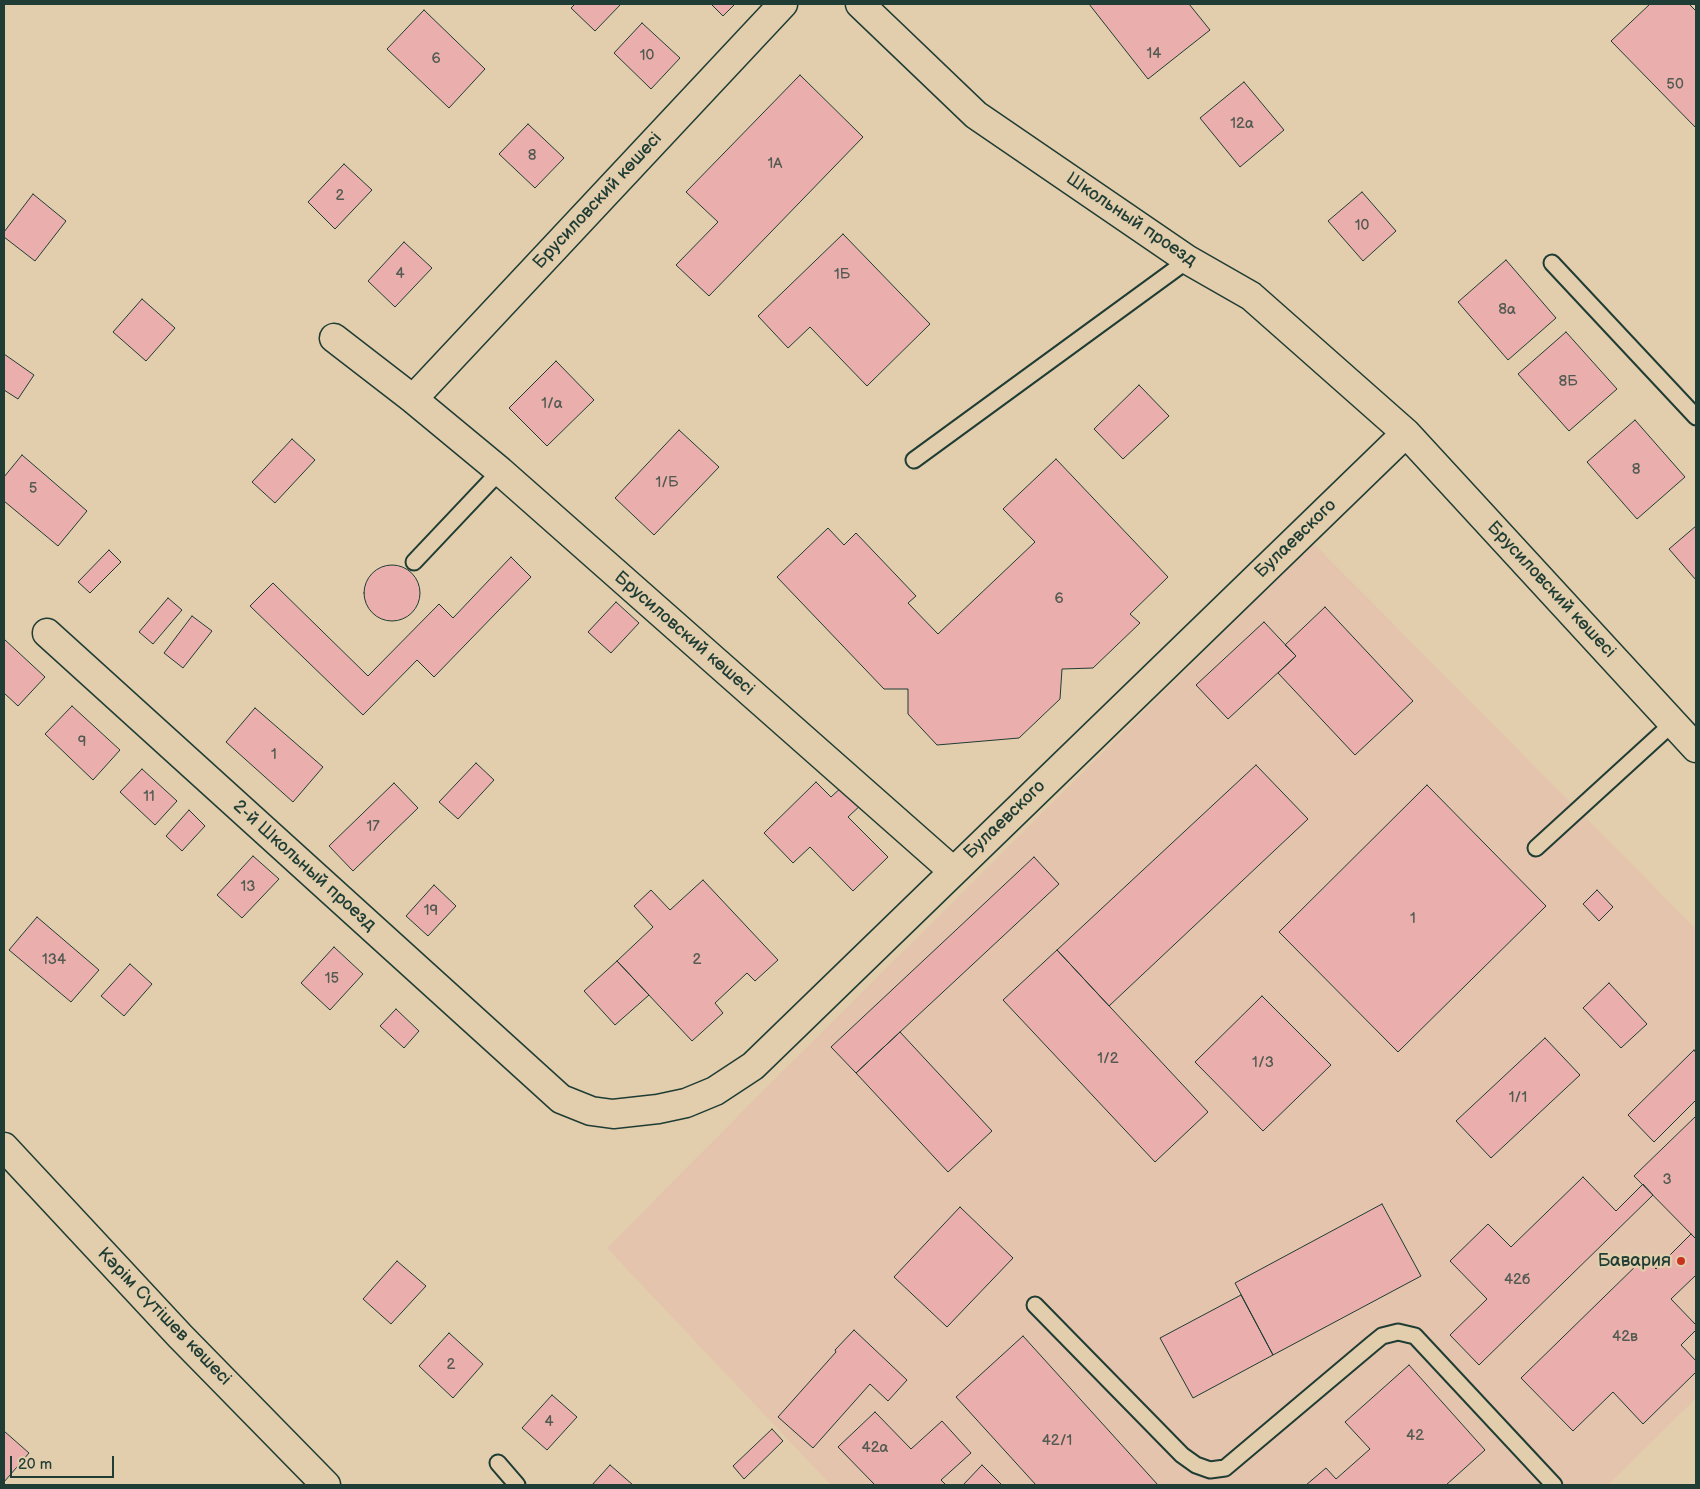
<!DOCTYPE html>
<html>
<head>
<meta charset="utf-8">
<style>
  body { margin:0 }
  #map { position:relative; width:1700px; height:1489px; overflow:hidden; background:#e2cdac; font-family:"Balsamiq Sans",sans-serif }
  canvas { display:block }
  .frame { position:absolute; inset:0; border:5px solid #1f3d34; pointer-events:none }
  .scale { position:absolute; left:10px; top:1456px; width:104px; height:22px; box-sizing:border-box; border:2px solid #1f3d34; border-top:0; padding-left:6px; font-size:15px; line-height:18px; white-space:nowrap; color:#1f3d34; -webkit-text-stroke:4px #e2cdac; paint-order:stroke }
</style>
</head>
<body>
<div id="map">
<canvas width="1700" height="1489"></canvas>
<div class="frame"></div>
<div class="scale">20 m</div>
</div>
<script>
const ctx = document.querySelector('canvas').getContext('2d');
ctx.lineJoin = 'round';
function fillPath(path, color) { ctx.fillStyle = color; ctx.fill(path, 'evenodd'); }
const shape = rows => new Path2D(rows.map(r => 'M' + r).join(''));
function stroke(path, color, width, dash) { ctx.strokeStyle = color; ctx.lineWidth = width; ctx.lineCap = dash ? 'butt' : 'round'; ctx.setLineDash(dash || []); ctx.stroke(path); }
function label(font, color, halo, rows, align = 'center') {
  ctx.font = font + ' "Balsamiq Sans",sans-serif'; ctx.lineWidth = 4.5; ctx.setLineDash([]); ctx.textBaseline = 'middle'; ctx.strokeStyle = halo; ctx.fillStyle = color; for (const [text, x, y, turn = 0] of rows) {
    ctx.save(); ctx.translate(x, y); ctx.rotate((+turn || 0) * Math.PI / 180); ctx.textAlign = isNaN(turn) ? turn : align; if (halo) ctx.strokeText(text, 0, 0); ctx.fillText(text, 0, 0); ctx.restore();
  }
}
const built = shape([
  [1313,543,1696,929,1696,1398,1608,1485,831,1485,607,1248,751,1103]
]);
const building = shape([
  [575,4,621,4,595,31,571,8,575,4],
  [711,4,735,4,723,16,711,4],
  [1089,4,1189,4,1210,30,1148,79,1089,4],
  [1650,4,1691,4,1690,5,1696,11,1696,128,1611,41,1650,4],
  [424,10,485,69,449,108,387,49,424,10],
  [642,23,680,58,651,89,614,53,642,23],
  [800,75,863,137,709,296,676,265,718,222,686,192,800,75],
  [1244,82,1284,130,1240,167,1200,118,1244,82],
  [528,124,564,158,535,188,499,154,528,124],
  [344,164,372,190,335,229,308,202,344,164],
  [1362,192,1396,231,1363,261,1328,221,1362,192],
  [33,194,66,221,35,261,4,237,4,232,33,194],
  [843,234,930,324,867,386,810,327,788,348,758,316,843,234],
  [404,242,432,268,395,307,368,281,404,242],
  [1506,260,1556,318,1508,360,1458,302,1506,260],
  [142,299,175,328,146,361,113,332,142,299],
  [1566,332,1617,389,1569,431,1518,374,1566,332],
  [4,354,34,375,18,399,4,390,4,354],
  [556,361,594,400,547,446,509,408,556,361],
  [1139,385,1169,416,1123,459,1094,429,1139,385],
  [1635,420,1685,477,1637,519,1587,462,1635,420],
  [679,430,719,467,654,535,615,498,679,430],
  [292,439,315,460,275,503,252,482,292,439],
  [22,455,87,511,58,546,4,501,4,477,22,455],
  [1056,459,1168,577,1130,614,1140,623,1093,668,1062,669,1060,699,1019,738,937,745,908,714,908,689,884,689,777,577,828,528,844,545,856,533,916,596,908,603,938,634,1035,542,1003,509,1056,459],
  [1696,526,1696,580,1669,549,1696,526],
  [109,550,121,562,90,593,78,582,109,550],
  [511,557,531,577,434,677,417,660,363,715,250,606,273,583,368,676,439,604,453,618,511,557],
  '364 593a28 28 0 1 1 56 0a28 28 0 1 1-56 0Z',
  [168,598,182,610,153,644,139,632,168,598],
  [616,602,639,623,611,653,588,632,616,602],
  [1325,607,1413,701,1355,755,1278,673,1296,656,1285,645,1325,607],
  [192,616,212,631,183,668,164,653,192,616],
  [1264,622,1296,656,1228,719,1196,685,1264,622],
  [4,639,45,677,18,706,4,693,4,639],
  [72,706,120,750,93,780,45,734,72,706],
  [255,708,323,767,293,802,226,742,255,708],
  [476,763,494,780,458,819,439,802,476,763],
  [1256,765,1308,819,1109,1006,1057,950,1256,765],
  [142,769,177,801,155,825,120,792,142,769],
  [816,782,831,797,845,784,863,803,848,817,888,857,853,891,810,847,793,863,764,833,816,782],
  [394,783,418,808,353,871,329,846,394,783],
  [1427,785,1546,906,1398,1052,1279,932,1427,785],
  [189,810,205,826,182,851,166,836,189,810],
  [253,856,279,879,242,918,217,895,253,856],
  [1034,857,1059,884,856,1073,831,1047,1034,857],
  [703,880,778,960,755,981,747,973,715,1003,723,1013,692,1041,617,961,653,927,634,906,651,890,670,910,703,880],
  [434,885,456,906,428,936,406,916,434,885],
  [1597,890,1613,907,1599,921,1583,904,1597,890],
  [37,917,99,970,71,1002,9,950,37,917],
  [334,947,363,974,330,1010,301,983,334,947],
  [1057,950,1208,1112,1155,1162,1003,1000,1057,950],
  [617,961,649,995,615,1025,584,991,617,961],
  [130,964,152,984,124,1016,101,996,130,964],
  [1609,983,1647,1024,1621,1048,1583,1008,1609,983],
  [1262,996,1331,1065,1263,1131,1195,1062,1262,996],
  [396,1009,419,1031,404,1048,380,1026,396,1009],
  [900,1032,992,1131,948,1172,856,1073,900,1032],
  [1545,1038,1580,1075,1491,1158,1456,1121,1545,1038],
  [1694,1050,1696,1053,1696,1100,1654,1142,1628,1115,1694,1050],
  [1696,1116,1696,1239,1634,1176,1696,1116],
  [1583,1177,1616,1211,1643,1184,1653,1195,1479,1365,1450,1335,1487,1299,1450,1261,1488,1224,1511,1247,1583,1177],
  [1382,1204,1421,1276,1273,1355,1235,1283,1382,1204],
  [960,1207,1013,1258,947,1327,894,1277,960,1207],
  [1691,1234,1696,1239,1696,1275,1671,1299,1696,1325,1696,1330,1681,1345,1696,1361,1696,1372,1643,1424,1613,1392,1573,1431,1521,1378,1645,1257,1656,1269,1691,1234],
  [397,1261,426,1286,391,1324,363,1299,397,1261],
  [1241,1295,1273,1355,1193,1398,1160,1338,1241,1295],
  [854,1330,907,1380,888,1401,870,1384,813,1448,778,1417,836,1352,835,1350,854,1330],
  [449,1333,483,1364,453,1398,419,1366,449,1333],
  [1023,1336,1158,1485,1036,1485,956,1397,1023,1336],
  [1409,1365,1485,1450,1446,1485,1306,1485,1326,1468,1336,1479,1370,1449,1345,1422,1409,1365],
  [552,1395,577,1417,547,1450,522,1428,552,1395],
  [875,1412,911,1449,942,1421,971,1453,941,1480,946,1485,875,1485,838,1447,875,1412],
  [772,1429,783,1441,744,1479,733,1466,772,1429],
  [4,1431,29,1453,4,1482,4,1431],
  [610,1465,633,1485,592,1485,610,1465],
  [982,1465,1002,1485,963,1485,982,1465]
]);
const service = shape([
  [1552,263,1696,417],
  [914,460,1188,260],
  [414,562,500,471],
  [1536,848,1673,723],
  [1035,1305,1182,1455,1196,1465,1210,1470,1225,1468,1371,1345,1382,1336,1398,1332,1415,1336,1554,1485],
  [498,1463,517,1485]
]);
const minor = shape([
  [860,4,976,115,1188,260,1251,296,1406,433,1696,748],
  [334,338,413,399,500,471,953,871],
  [413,399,783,4],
  [47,633,561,1099,591,1111,613,1114,658,1109,686,1103,715,1091,753,1066,1406,433]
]);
const secondary = shape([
  [4,1147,180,1336,326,1485]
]);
const markers = [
  [1681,1261,5,"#c8321e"]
];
const numberNames = [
  ["14",1154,54],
  ["10",647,56],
  ["6",436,59],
  ["50",1675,85],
  ["12а",1242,124],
  ["8",532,156],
  ["1А",775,164],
  ["2",340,196],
  ["10",1362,226],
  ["4",400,274],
  ["1Б",842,275],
  ["8а",1507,310],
  ["8Б",1568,382],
  ["1/а",552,404],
  ["8",1636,470],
  ["1/Б",667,483],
  ["5",33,489],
  ["6",1059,599],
  ["9",82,742],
  ["1",274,755],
  ["11",149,797],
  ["17",373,827],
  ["13",248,887],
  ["19",431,911],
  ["1",1413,919],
  ["134",54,960],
  ["2",697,960],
  ["15",332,979],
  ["1/2",1108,1059],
  ["1/3",1263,1063],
  ["1/1",1518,1098],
  ["3",1667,1180],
  ["42б",1517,1280],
  ["42в",1625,1337],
  ["2",451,1365],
  ["4",549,1422],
  ["42",1415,1436],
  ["42/1",1057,1441],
  ["42а",875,1448]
];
const streetNames = [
  ["Брусиловский көшесі",598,201,-47],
  ["Школьный проезд",1131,220,34],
  ["Булаевского",1296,539,-44],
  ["Брусиловский көшесі",1551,590,47],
  ["Брусиловский көшесі",684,634,41],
  ["Булаевского",1005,820,-44],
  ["2-й Школьный проезд",304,866,42],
  ["Кәрім Сүтішев көшесі",164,1317,46]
];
const poiNames = [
  ["Бавария",1671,1261]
];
fillPath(built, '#e4c4ac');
fillPath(building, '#eaafac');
stroke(building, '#1f3d34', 1);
stroke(service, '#1f3d34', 19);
stroke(minor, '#1f3d34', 31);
stroke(secondary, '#1f3d34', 31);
stroke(service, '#e2cdac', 15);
stroke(minor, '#e2cdac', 28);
stroke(secondary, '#e2cdac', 28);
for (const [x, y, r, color] of markers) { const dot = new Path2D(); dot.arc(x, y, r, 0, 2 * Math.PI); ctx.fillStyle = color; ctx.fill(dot); stroke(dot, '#e2cdac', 2); }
label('15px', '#525a52', null, numberNames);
label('18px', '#1f3d34', '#e2cdac', streetNames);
label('18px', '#1f3d34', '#e2cdac', poiNames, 'right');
</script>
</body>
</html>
